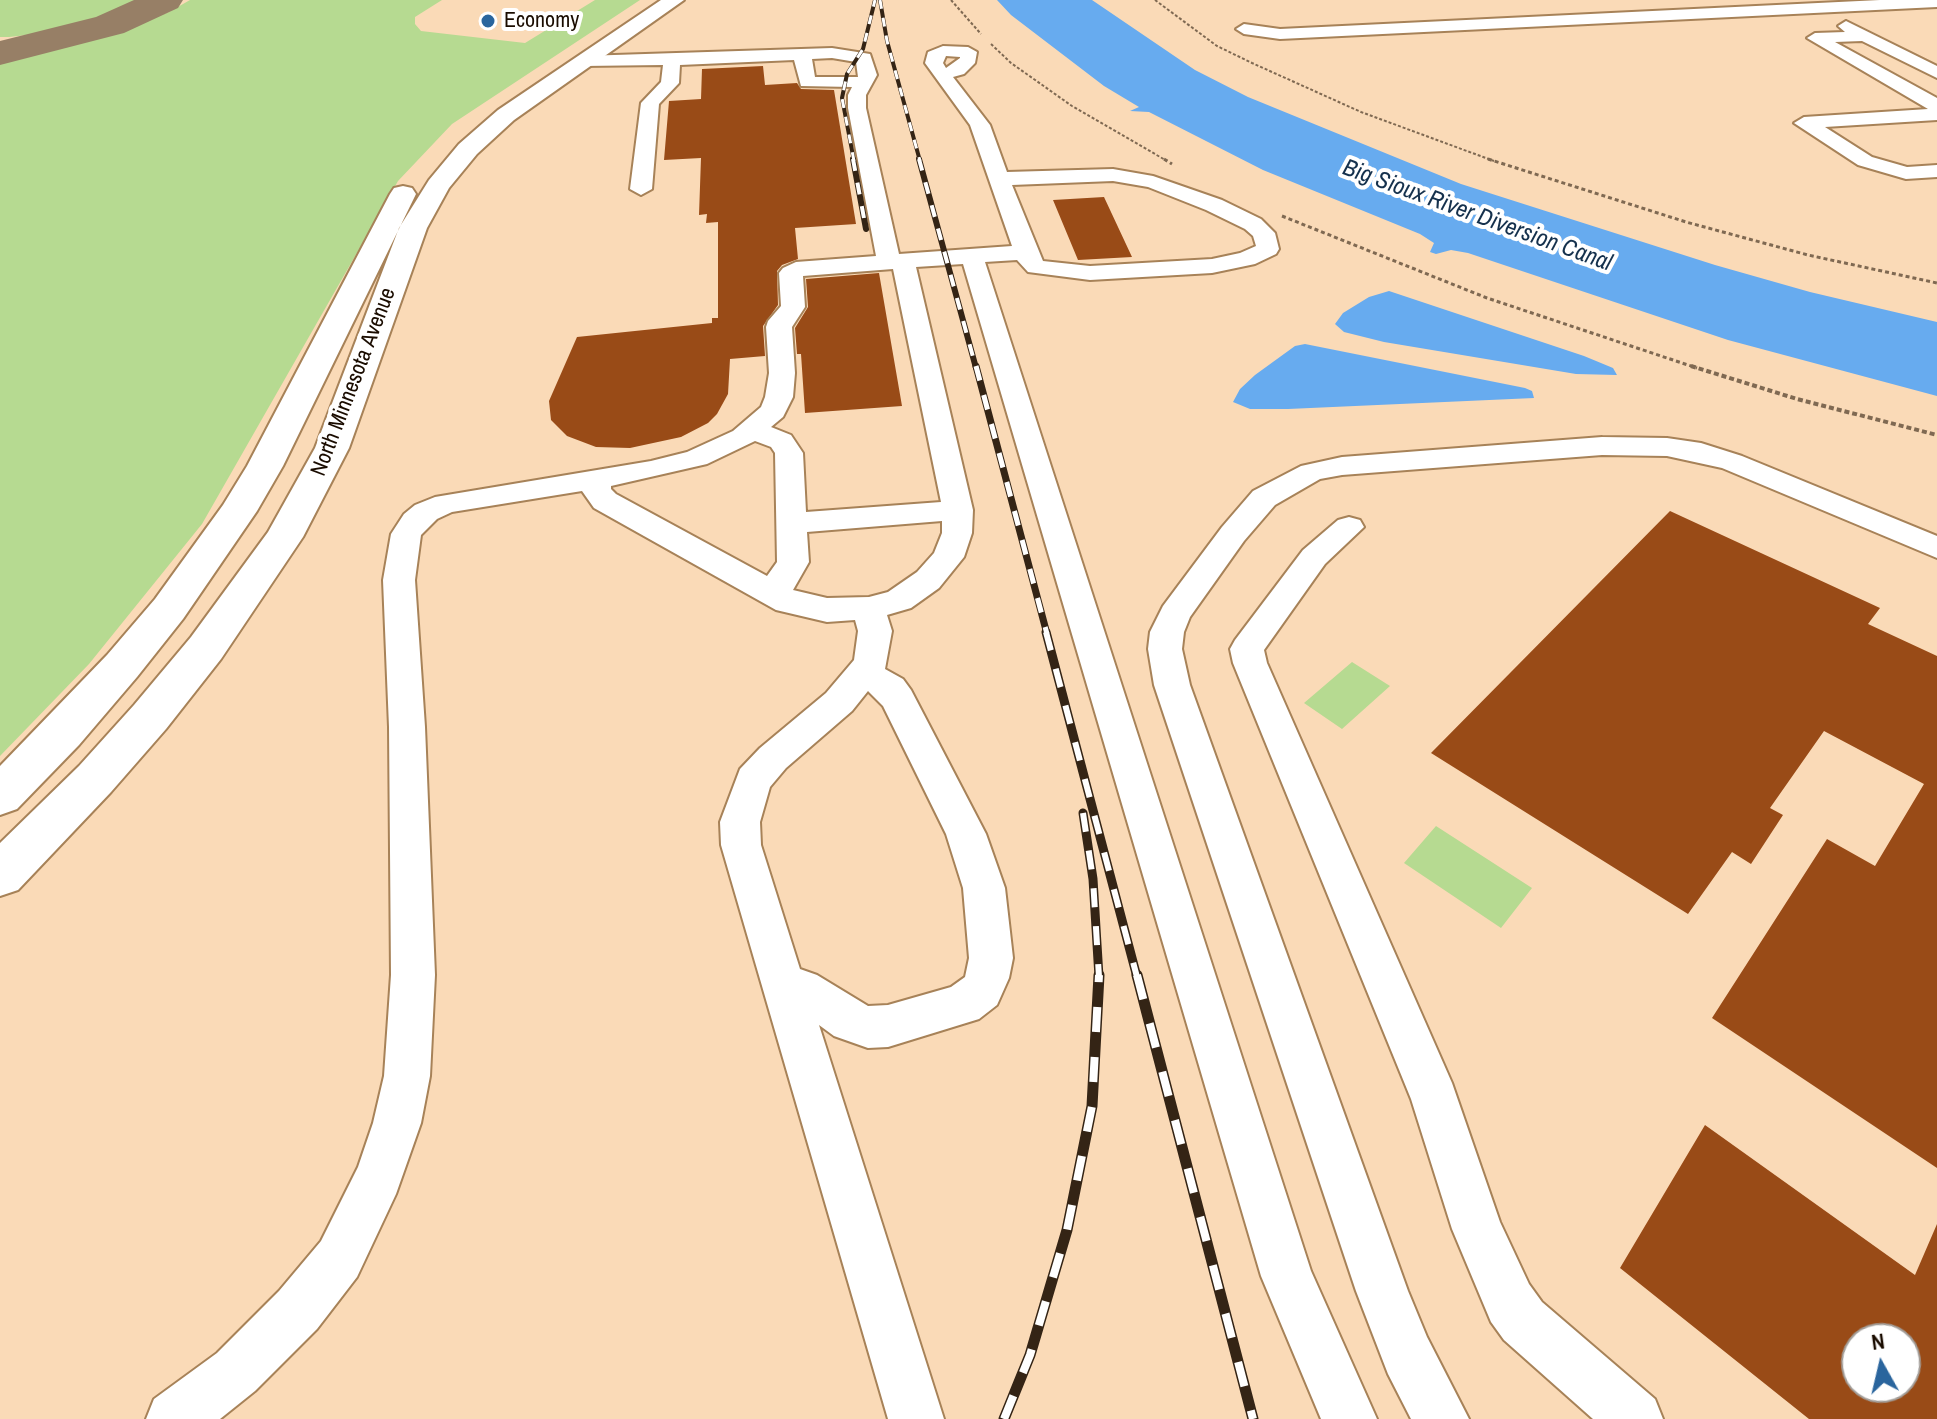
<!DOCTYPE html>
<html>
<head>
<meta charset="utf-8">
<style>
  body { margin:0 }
  #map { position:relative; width:1937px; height:1419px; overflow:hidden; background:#fadab7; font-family:"Archivo Narrow",sans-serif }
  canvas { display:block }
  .north { position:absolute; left:1841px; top:1323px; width:80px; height:80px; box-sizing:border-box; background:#fff; border:2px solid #a39e99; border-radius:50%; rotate:352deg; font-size:22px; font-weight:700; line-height:32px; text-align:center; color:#1a0c00 }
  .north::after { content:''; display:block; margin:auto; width:28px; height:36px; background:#2a659d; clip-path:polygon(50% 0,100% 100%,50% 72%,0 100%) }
</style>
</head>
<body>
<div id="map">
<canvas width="1937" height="1419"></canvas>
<div class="north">N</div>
</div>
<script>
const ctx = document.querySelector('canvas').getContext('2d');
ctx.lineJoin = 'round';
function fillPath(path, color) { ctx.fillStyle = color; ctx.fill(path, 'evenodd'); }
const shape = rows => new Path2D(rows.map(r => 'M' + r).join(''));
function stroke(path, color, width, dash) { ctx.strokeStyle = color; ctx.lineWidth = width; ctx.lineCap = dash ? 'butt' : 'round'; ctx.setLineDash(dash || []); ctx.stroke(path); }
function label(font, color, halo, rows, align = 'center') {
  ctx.font = font + ' "Archivo Narrow",sans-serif'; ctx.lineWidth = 8; ctx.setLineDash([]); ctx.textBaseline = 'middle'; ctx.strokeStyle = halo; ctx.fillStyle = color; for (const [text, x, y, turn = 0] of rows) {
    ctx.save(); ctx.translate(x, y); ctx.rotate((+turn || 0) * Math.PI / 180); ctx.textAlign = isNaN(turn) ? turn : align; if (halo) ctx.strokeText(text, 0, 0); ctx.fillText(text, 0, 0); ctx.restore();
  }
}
const green = shape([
  [0,0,142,0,112,15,64,31,9,37,0,37],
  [190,0,442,0,415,17,415,24,421,31,525,43,595,0,640,0,452,124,398,181,202,524,89,664,0,756,0,61,111,34,169,12],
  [1352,662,1390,686,1342,729,1304,703],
  [1436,826,1532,888,1501,928,1404,863]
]);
const water = shape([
  [997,0,1092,0,1195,70,1248,97,1461,184,1715,265,1810,292,1937,322,1937,396,1728,340,1468,253,1451,250,1436,254,1430,252,1434,243,1420,234,1263,170,1149,112,1130,111,1139,107,1104,86,1011,15],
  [1389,291,1584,356,1613,368,1617,375,1576,374,1384,342,1344,332,1335,324,1343,313,1369,297],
  [1305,344,1525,388,1532,391,1534,398,1288,409,1250,409,1233,402,1240,389,1255,375,1295,346]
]);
const taxiway = shape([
  [134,0,183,0,178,8,124,33,0,65,0,41,96,17,134,0]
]);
const building = shape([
  [763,66,765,85,797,83,801,89,834,90,856,224,795,228,798,259,782,265,777,271,778,305,763,326,765,356,730,359,728,394,717,414,708,423,681,437,630,448,596,447,567,436,551,420,549,401,577,337,712,323,712,318,718,318,718,222,706,223,707,214,699,215,701,158,664,160,669,101,701,99,702,69],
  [1104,197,1132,257,1078,260,1053,200],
  [879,273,902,406,805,413,801,354,797,354,795,328,808,307,806,279],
  [1670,511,1880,608,1868,624,1937,656,1937,1168,1712,1018,1827,839,1875,866,1924,784,1824,731,1770,808,1783,815,1751,864,1732,852,1688,914,1431,753],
  [1705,1125,1915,1275,1937,1224,1937,1419,1809,1419,1620,1268],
  [1857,1339,1905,1339,1905,1387,1857,1387]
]);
const pathFar2 = shape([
  [951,0,981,34],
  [1155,0,1217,46,1252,63,1361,112,1494,161],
  [991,44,1011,63,1072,106,1167,161]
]);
const pathFar1 = shape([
  [1164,159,1172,164],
  [1488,159,1686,222,1808,255,1937,283],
  [1282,216,1487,298,1697,368]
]);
const path = shape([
  [1691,366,1797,399,1937,435]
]);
const minor = shape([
  [1880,0,1937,0,1937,7,1280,39,1244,34,1236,29,1244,24,1280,29,1880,0],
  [1846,21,1937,66,1937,78,1862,41,1835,42,1937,98,1937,120,1825,127,1872,157,1907,167,1937,165,1937,177,1906,179,1858,165,1794,123,1804,117,1928,109,1807,38,1815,33,1845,32,1838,26,1846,21],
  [943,46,968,47,977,52,975,63,964,74,953,77,990,125,1007,172,1113,169,1153,176,1222,200,1261,219,1275,233,1279,249,1276,254,1255,264,1212,273,1090,280,1028,272,1017,260,985,262,1311,1271,1377,1419,1321,1419,1261,1276,963,264,916,267,973,510,972,533,964,557,939,588,911,608,887,615,892,631,885,669,903,679,911,690,986,834,1005,888,1013,958,1009,978,997,1005,979,1019,888,1047,868,1048,834,1036,819,1025,944,1419,888,1419,721,845,720,822,740,769,760,748,826,693,854,660,858,631,855,620,827,622,776,610,594,508,582,491,452,512,437,519,421,535,415,580,425,727,435,975,430,1076,421,1123,396,1194,357,1277,317,1329,255,1391,220,1419,146,1419,154,1399,217,1353,279,1291,321,1241,358,1167,373,1123,384,1076,391,975,389,727,383,580,391,534,404,514,415,505,435,497,651,461,687,452,733,431,761,407,765,397,769,373,766,327,768,321,781,306,779,273,783,268,796,262,876,256,848,108,848,95,852,87,801,86,794,60,680,65,679,83,659,104,652,189,641,195,630,189,641,103,661,82,663,65,583,66,574,61,583,56,832,48,870,54,877,75,866,95,866,108,899,254,1012,246,970,125,925,63,928,52,943,46],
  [946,56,960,57,960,58,946,68,943,63,946,56],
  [832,58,856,62,858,77,815,77,812,59,832,58],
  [1113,181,1148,187,1206,210,1245,229,1253,236,1256,246,1240,253,1212,259,1090,266,1043,261,1012,185,1113,181],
  [893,269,941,502,806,512,803,453,791,435,771,427,783,417,793,397,795,373,792,327,805,307,803,276,893,269],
  [755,441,771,447,775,453,777,562,767,576,616,494,611,489,611,486,707,464,755,441],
  [942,521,942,533,934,553,917,572,888,592,869,597,827,598,793,590,809,562,807,532,942,521],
  [868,691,883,706,946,834,963,888,969,958,965,977,951,987,888,1005,868,1006,817,975,800,969,761,845,760,822,770,787,786,768,852,711,868,691],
  [1602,437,1667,438,1701,443,1742,456,1937,536,1937,558,1722,468,1667,456,1602,455,1342,475,1320,479,1275,505,1244,541,1190,617,1184,632,1182,649,1190,685,1408,1291,1427,1337,1469,1419,1411,1419,1388,1374,1356,1291,1154,685,1148,649,1150,632,1163,606,1222,527,1253,491,1301,466,1342,457,1602,437],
  [1349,517,1360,520,1364,527,1325,564,1264,650,1267,663,1452,1083,1500,1222,1529,1284,1542,1302,1655,1399,1663,1419,1593,1419,1504,1340,1491,1322,1452,1229,1411,1099,1233,663,1230,649,1235,640,1303,550,1338,520,1349,517]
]);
const major = shape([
  [661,0,684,0,514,120,477,154,449,188,427,228,349,448,303,537,221,659,166,729,111,792,18,890,0,896,0,843,79,766,134,705,191,637,268,532,315,448,399,228,429,180,459,144,498,110,661,0],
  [403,186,412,188,416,194,283,466,257,511,183,619,137,677,79,745,17,809,0,815,0,766,107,655,155,599,223,505,247,466,390,194,394,188,403,186]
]);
const railFar4 = shape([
  [880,0,887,41,920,161],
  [854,161,842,98,847,74,863,49,875,0]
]);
const railFar3 = shape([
  [853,159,866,229],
  [919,159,976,368]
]);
const railFar2 = shape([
  [976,366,1047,634]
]);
const railFar1 = shape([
  [1046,632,1137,977],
  [1083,813,1093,879,1099,977]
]);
const rail = shape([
  [1137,975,1253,1419],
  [1004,1419,1030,1355,1067,1230,1092,1106,1099,975]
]);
const markers = [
  [488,21,8,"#2a659d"]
];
const farPoinames = [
  ["Economy",504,21]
];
const farStreetnames = [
  ["North Minnesota Avenue",354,382,-69]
];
const farWaternames = [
  ["Big Sioux River Diversion Canal",1477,216,20]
];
fillPath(green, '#b6da91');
fillPath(water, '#67abef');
fillPath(taxiway, '#977f66');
fillPath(building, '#994b17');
stroke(minor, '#a78258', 4);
stroke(major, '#a78258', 4);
stroke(pathFar2, '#7f6952', 2, [3, 2]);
stroke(pathFar1, '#7f6952', 3, [4, 3]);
stroke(path, '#7f6952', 4, [5, 3]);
fillPath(minor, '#fff');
fillPath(major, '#fff');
stroke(railFar4, '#342415', 4);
stroke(railFar3, '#342415', 6);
stroke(railFar2, '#342415', 7);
stroke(railFar1, '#342415', 9);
stroke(rail, '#342415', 11);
stroke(railFar4, '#fff', 3, [9]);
stroke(railFar3, '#fff', 4, [12]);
stroke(railFar2, '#fff', 5, [15]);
stroke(railFar1, '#fff', 6, [19]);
stroke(rail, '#fff', 8, [25]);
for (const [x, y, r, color] of markers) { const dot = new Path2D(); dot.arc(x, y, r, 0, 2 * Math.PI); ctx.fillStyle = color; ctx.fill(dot); stroke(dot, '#fff', 3); }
label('22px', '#1a0c00', '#fff', farPoinames, 'left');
label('22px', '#1a0c00', '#fff', farStreetnames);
label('italic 24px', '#15314d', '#fff', farWaternames);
</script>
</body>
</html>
